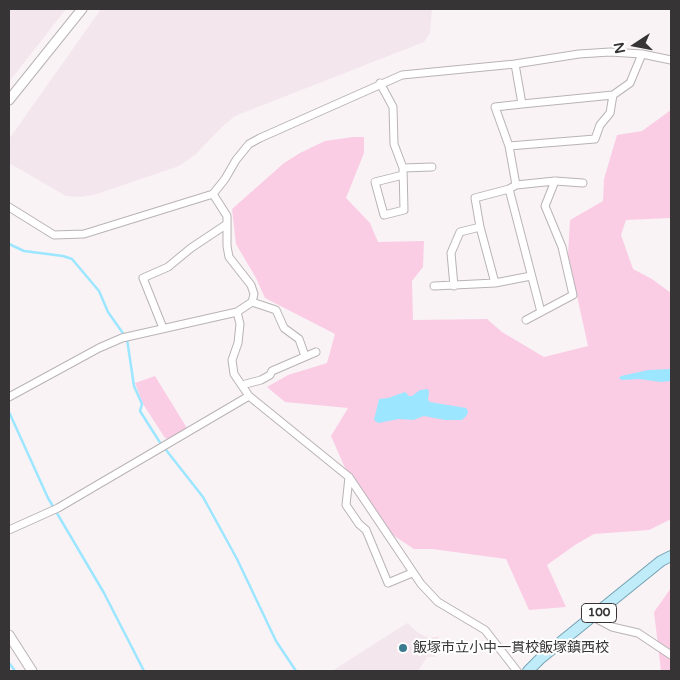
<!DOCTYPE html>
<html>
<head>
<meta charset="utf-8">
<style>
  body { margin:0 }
  #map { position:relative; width:680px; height:680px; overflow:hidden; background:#f9f3f6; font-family:"Varela Round",sans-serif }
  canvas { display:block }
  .frame { position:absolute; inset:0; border:10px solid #363435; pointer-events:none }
  .north { position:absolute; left:610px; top:20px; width:50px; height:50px; -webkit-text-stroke:4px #fff; paint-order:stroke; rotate:259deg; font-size:14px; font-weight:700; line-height:20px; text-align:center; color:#363435 }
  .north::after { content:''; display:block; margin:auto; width:18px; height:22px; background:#363435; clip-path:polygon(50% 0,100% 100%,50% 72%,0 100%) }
</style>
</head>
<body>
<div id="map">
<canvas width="680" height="680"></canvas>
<div class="frame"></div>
<div class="north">N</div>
</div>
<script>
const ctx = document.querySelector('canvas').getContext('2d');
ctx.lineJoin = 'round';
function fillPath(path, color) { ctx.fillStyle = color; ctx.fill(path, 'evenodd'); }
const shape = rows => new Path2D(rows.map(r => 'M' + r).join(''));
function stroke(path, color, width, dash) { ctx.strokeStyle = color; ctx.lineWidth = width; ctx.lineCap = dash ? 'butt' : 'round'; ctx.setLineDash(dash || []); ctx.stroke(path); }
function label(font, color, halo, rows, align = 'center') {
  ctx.font = font + ' "Varela Round","Noto Sans JP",sans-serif'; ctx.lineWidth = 4; ctx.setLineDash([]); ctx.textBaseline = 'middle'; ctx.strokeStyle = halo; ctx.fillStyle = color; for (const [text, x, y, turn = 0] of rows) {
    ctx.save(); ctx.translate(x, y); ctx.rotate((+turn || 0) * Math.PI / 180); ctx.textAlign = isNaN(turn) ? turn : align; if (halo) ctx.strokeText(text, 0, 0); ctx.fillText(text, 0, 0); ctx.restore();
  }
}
const built = shape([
  [9,9,66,9,9,82],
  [101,9,432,9,430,33,424,42,235,116,222,127,195,155,179,166,97,194,81,197,66,196,9,163,9,139],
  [407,623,420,634,429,638,439,636,435,657,427,657,418,671,332,671]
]);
const green = shape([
  [671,110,671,218,626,220,621,235,633,269,652,279,671,293,671,519,649,530,594,534,575,545,547,565,566,607,529,610,506,559,432,549,414,549,385,530,349,477,331,436,348,408,285,402,267,387,288,375,327,363,335,334,265,298,256,278,236,244,232,209,284,163,300,153,325,141,353,137,364,137,364,153,346,198,370,223,378,242,424,241,423,267,412,281,413,320,487,319,502,332,544,357,588,346,568,255,570,220,603,201,604,179,617,135,642,131],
  [155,376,187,428,168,439,165,438,143,404,135,383],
  [671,588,671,671,661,671,654,612]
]);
const water = shape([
  [671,369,671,381,661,382,639,379,622,380,619,378,621,376,648,370],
  [427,389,429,391,428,400,430,402,466,408,468,411,467,415,462,420,445,420,424,416,413,420,399,419,378,423,374,420,379,399,388,398,405,392,409,396,412,396,420,390]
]);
const stream = shape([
  [9,244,24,251,63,256,72,259,99,291,108,312,127,339,134,386,142,404,140,411,159,441,203,497,237,559,276,641,296,671],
  [9,412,48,498,104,593,144,671],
  [9,663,15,671]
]);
const minor = shape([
  [515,64,522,104,495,107,509,146,516,185],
  [380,83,393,107,394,144,403,168,404,210,384,215,375,182,403,175],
  [522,104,613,95],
  [509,146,595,139,600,125,610,113,613,95,630,83,642,54],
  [403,168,432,167],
  [9,207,54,235,84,234,213,194,225,179,236,160,249,144,260,138,402,75,515,64,579,54,610,52,642,54,671,60],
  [495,283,480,227,475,198,509,189],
  [434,286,495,283,531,276],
  [454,286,451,253,460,232,480,227],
  [252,302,276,310,284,328,299,339,305,356],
  [237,312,240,324,238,343,232,360,234,374,249,396,349,477,421,584,438,602,485,630,517,671],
  [541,312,509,189,516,185,555,181,583,183],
  [526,320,573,295,562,247,545,206,555,181],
  [163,328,143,278,168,267,191,248,227,224],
  [242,385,261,380,270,375,272,371,316,352],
  [9,397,99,348,122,338,237,312,252,302,254,294,251,285,229,257,227,246,227,216,213,194],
  [349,477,346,505,359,524,366,530,388,583,412,573],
  [9,530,58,508,249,396],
  [593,617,612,627,638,633,671,655]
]);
const tertiary = shape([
  [9,100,82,9],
  [9,635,32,671]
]);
const primary = shape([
  [528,671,541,658,661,561,671,556]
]);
const markers = [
  [403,648,5,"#3b7b8f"]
];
const shields = [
  [599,613,35]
];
const shieldNames = [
  ["100",599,613]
];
const poiNames = [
  ["飯塚市立小中一貫校飯塚鎮西校",413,648]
];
fillPath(built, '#f4e6ed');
fillPath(green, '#facde5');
fillPath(water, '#9ce6ff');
stroke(stream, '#9ce6ff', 2.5);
stroke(minor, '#b9b3b6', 9);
stroke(tertiary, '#b9b3b6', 11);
stroke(primary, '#74a2b2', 12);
stroke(minor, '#fff', 7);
stroke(tertiary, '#fff', 9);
stroke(primary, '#c0ebf9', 10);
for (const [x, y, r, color] of markers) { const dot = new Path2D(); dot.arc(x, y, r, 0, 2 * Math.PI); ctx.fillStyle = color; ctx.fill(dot); stroke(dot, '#fff', 2); }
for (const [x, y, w] of shields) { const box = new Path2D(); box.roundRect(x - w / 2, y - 9.5, w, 19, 4); ctx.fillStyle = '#fff'; ctx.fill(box); stroke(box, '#363435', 1); }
label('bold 12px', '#363435', null, shieldNames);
label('14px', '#363435', '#fff', poiNames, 'left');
</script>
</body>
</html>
